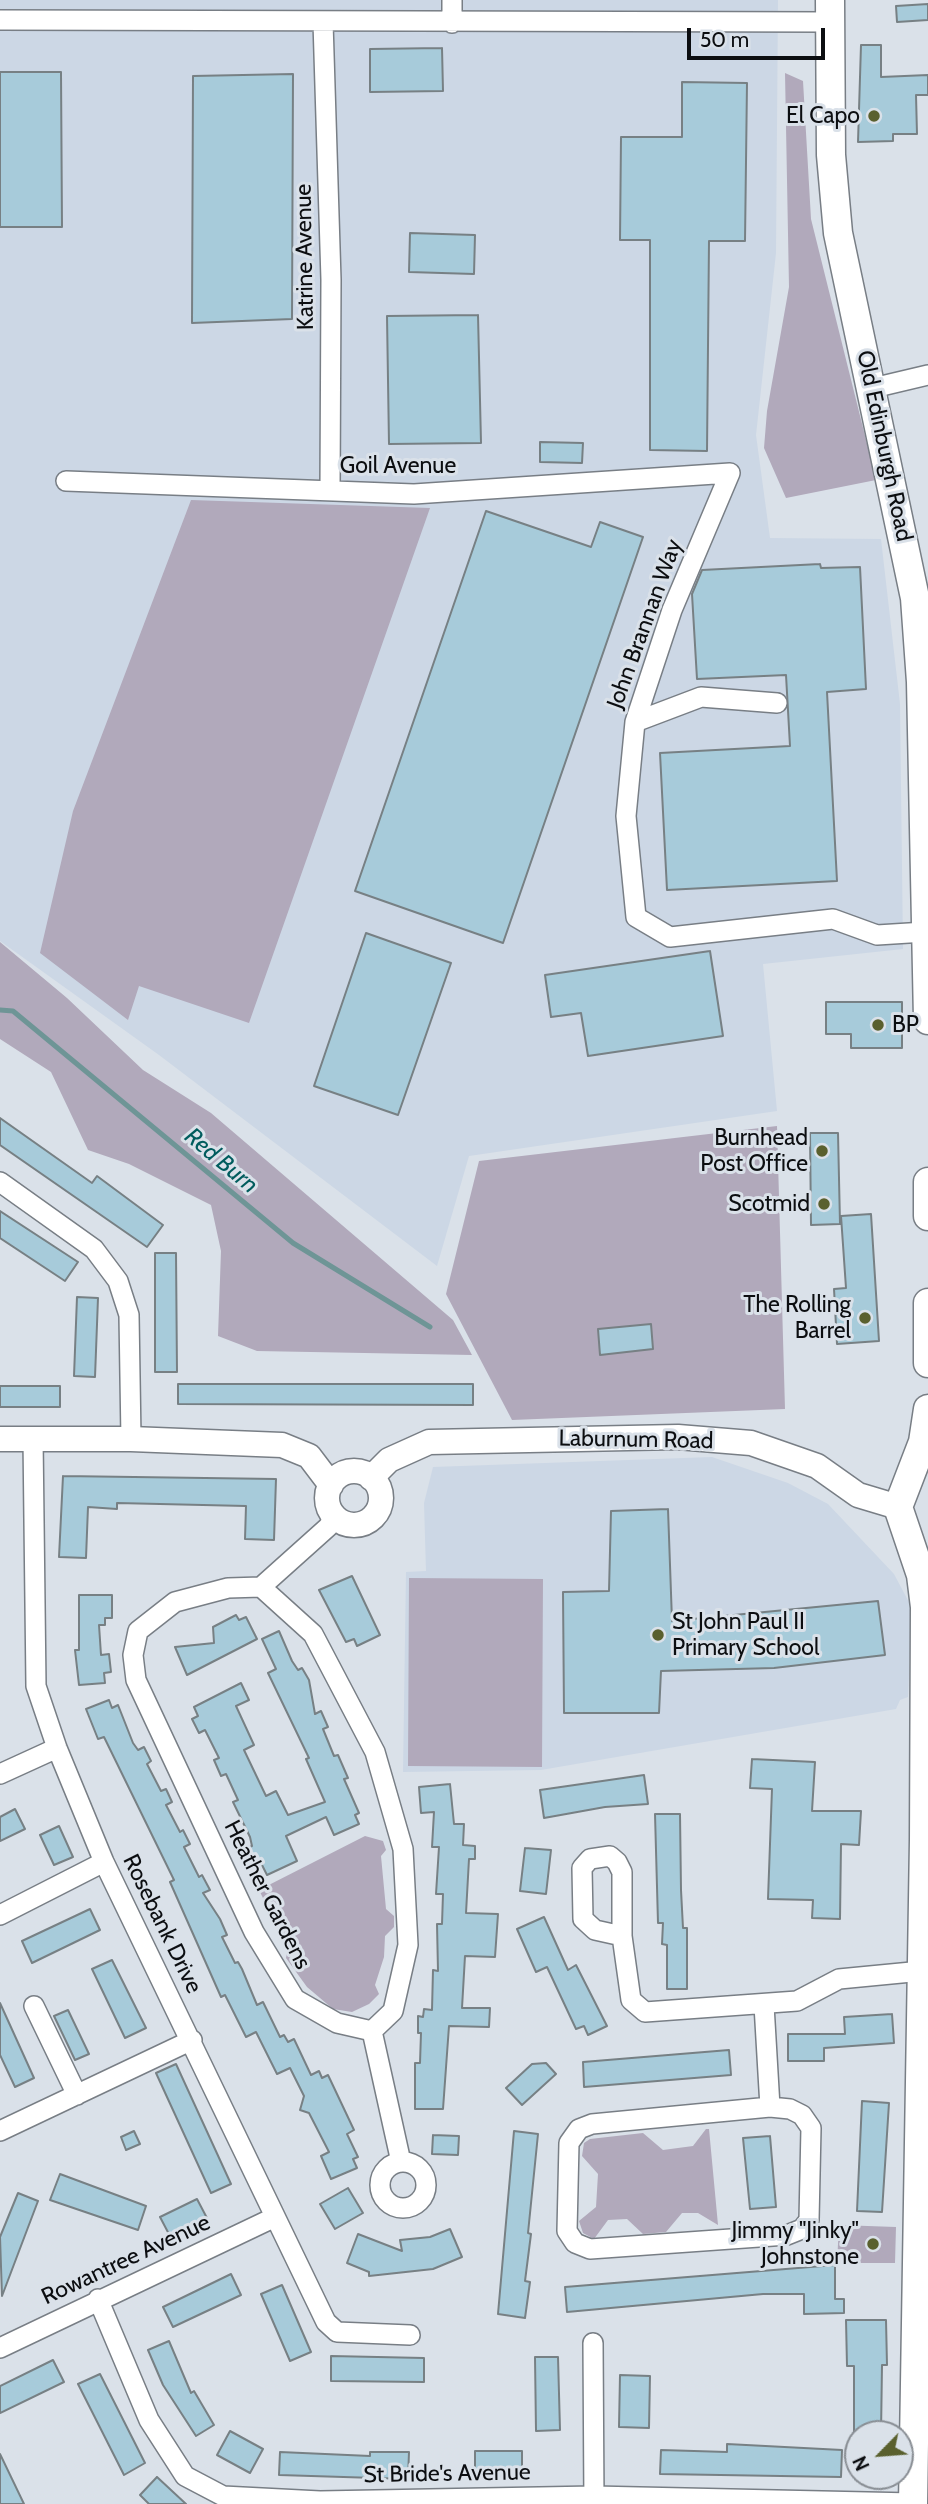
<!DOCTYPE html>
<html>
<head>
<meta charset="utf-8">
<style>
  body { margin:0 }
  #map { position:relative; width:928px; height:2504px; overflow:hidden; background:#dae1e9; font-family:Cabin,sans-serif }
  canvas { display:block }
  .north { position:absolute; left:844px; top:2420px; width:70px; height:70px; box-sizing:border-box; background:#dae1e9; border:2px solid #888d93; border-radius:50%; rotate:245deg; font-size:19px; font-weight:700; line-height:28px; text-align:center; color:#0c0e11 }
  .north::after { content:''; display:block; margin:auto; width:24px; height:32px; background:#5a602e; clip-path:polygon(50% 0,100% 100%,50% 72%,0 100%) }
  .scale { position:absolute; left:687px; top:28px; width:138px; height:32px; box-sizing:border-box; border:4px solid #0c0e11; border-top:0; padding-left:9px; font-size:21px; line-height:24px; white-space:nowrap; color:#0c0e11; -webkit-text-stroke:5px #dae1e9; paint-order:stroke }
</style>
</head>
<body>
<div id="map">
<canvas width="928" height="2504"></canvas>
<div class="north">N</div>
<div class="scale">50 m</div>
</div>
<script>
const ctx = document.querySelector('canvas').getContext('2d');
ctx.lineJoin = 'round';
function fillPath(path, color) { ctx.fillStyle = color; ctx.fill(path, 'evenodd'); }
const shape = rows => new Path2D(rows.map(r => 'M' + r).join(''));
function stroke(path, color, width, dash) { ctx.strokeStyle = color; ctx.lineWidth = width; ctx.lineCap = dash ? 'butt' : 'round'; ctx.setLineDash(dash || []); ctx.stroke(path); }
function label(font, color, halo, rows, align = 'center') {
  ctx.font = font + ' Cabin,sans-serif'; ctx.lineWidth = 6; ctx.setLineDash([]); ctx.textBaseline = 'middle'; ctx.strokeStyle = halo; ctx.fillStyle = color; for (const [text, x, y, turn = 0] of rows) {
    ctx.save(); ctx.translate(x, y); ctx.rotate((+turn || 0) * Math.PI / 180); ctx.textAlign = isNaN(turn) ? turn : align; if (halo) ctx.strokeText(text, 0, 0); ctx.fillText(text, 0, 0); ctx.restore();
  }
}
const built = shape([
  [0,0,778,0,776,253,756,435,770,538,881,539,900,704,903,949,763,964,777,1111,469,1156,437,1266,159,1055,0,941],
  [712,1457,788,1483,828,1504,894,1574,912,1608,908,1697,900,1700,896,1709,541,1770,403,1772,406,1572,426,1571,424,1503,433,1467]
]);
const green = shape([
  [785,73,803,81,811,219,876,480,786,498,764,448,767,411,789,287],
  [191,500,430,508,249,1023,139,986,128,1020,40,953,73,811],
  [0,942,67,998,143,1070,211,1113,453,1320,472,1355,257,1351,218,1336,221,1251,211,1205,129,1164,88,1150,51,1072,0,1039],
  [777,1126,785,1409,512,1420,446,1294,479,1161],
  [409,1578,543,1579,542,1767,408,1766],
  [365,1836,383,1841,386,1850,381,1856,386,1909,394,1916,394,1927,385,1936,384,1957,375,1985,379,1994,369,2004,352,2012,333,2009,307,1987,286,1958,288,1948,259,1890],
  [706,2129,709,2129,718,2225,698,2213,682,2213,666,2232,643,2234,627,2219,608,2220,594,2239,583,2233,579,2221,596,2207,598,2174,582,2156,584,2143,590,2139,643,2133,663,2150,693,2146],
  [839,2225,896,2227,895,2263,837,2263]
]);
const stream = shape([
  [0,1010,13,1011,293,1243,430,1327]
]);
const building = shape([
  [928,4,928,20,897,22,896,6,928,4],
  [861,45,881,45,881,77,928,75,928,95,916,95,917,134,893,134,893,141,858,142,861,45],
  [442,48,443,91,370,92,370,49,442,48],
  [0,72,61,72,62,227,0,227,0,72],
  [293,74,292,319,192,323,193,76,293,74],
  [682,82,747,83,745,241,709,241,707,451,650,450,650,240,620,240,621,137,682,137,682,82],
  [410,233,475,235,474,274,409,272,410,233],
  [478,315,481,443,389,444,387,316,478,315],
  [540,442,583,443,582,463,540,462,540,442],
  [486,511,591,547,600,522,643,537,503,943,355,891,486,511],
  [820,564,821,568,860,567,866,689,827,692,837,881,667,890,660,753,790,746,786,675,697,679,692,594,702,570,820,564],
  [366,933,451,963,398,1115,314,1086,366,933],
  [710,951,723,1036,588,1056,581,1013,551,1017,545,975,710,951],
  [826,1002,902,1002,902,1048,851,1048,851,1034,826,1034,826,1002],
  [0,1118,92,1183,97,1176,163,1225,147,1247,0,1145,0,1118],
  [810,1133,838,1133,840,1224,811,1225,810,1133],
  [0,1211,78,1262,65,1281,0,1238,0,1211],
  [871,1214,879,1341,837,1344,834,1289,846,1288,841,1216,871,1214],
  [155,1253,176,1253,177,1372,155,1372,155,1253],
  [77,1297,98,1298,95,1377,74,1376,77,1297],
  [651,1324,653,1349,600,1355,598,1329,651,1324],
  [178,1384,473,1384,473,1405,178,1404,178,1384],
  [0,1386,60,1386,60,1407,0,1407,0,1386],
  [63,1476,276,1479,274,1540,245,1539,246,1506,117,1503,117,1509,88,1507,86,1558,59,1557,63,1476],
  [668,1509,672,1621,878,1601,885,1655,774,1668,661,1671,659,1713,564,1713,563,1592,609,1591,611,1511,668,1509],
  [352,1576,380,1635,357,1646,354,1639,346,1642,319,1590,352,1576],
  [79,1595,112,1595,112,1618,105,1618,105,1625,99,1625,101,1655,109,1654,111,1672,104,1673,105,1683,79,1685,75,1650,79,1650,79,1595],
  [236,1615,239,1620,246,1617,257,1639,187,1675,175,1647,214,1643,213,1627,236,1615],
  [279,1631,292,1661,298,1670,302,1668,309,1680,315,1714,321,1711,328,1727,323,1729,334,1756,338,1755,348,1778,344,1779,359,1813,355,1815,359,1824,334,1835,326,1817,286,1836,297,1861,267,1875,260,1861,255,1863,248,1848,252,1846,250,1837,233,1802,238,1800,226,1774,221,1776,214,1760,219,1758,205,1730,199,1733,192,1719,198,1716,194,1707,241,1683,249,1700,236,1706,254,1745,244,1750,266,1796,276,1791,288,1815,325,1802,306,1759,309,1758,268,1673,276,1669,262,1639,279,1631],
  [109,1700,112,1708,118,1705,133,1743,138,1750,144,1747,151,1761,147,1764,161,1791,166,1789,172,1802,166,1805,180,1832,183,1830,190,1844,184,1847,199,1877,202,1875,210,1890,203,1893,220,1919,227,1935,222,1937,235,1963,238,1962,242,1969,257,2005,263,2002,280,2037,284,2035,288,2042,294,2039,311,2075,319,2071,322,2078,328,2075,354,2130,347,2134,358,2157,353,2159,357,2168,331,2179,321,2156,329,2152,309,2113,300,2110,304,2096,290,2068,277,2074,256,2032,246,2037,225,1995,221,1997,170,1882,174,1880,104,1737,98,1739,86,1709,109,1700],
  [752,1759,815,1762,812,1811,861,1811,859,1845,841,1844,840,1919,812,1918,813,1900,768,1899,772,1789,750,1788,752,1759],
  [644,1775,648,1804,605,1807,544,1818,540,1790,644,1775],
  [450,1784,454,1824,464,1824,463,1845,475,1846,475,1859,469,1859,466,1913,498,1914,495,1957,465,1956,462,2008,490,2008,489,2027,449,2026,443,2109,415,2109,415,2063,420,2063,421,2033,418,2033,418,2016,423,2017,424,2009,432,2010,433,1970,438,1971,437,1924,442,1924,443,1894,436,1894,439,1847,432,1847,434,1812,421,1813,419,1787,450,1784],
  [15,1809,25,1829,0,1841,0,1817,15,1809],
  [655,1814,680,1814,681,1890,683,1928,687,1928,687,1989,667,1989,667,1945,662,1944,663,1923,658,1923,655,1814],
  [59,1826,73,1857,54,1865,40,1835,59,1826],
  [525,1848,551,1850,546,1894,520,1891,525,1848],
  [90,1909,100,1930,32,1963,22,1941,90,1909],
  [544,1917,568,1970,576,1965,607,2026,588,2035,584,2026,576,2029,547,1967,536,1972,517,1929,544,1917],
  [112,1960,146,2028,125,2038,92,1969,112,1960],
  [0,2003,34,2078,15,2087,0,2055,0,2003],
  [68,2010,89,2054,75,2060,54,2016,68,2010],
  [892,2014,894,2043,824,2048,824,2061,788,2061,788,2034,845,2034,844,2017,892,2014],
  [729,2050,731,2075,584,2087,583,2062,729,2050],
  [546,2063,556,2074,522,2105,506,2088,532,2064,546,2063],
  [176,2064,231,2184,211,2193,156,2073,176,2064],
  [862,2101,889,2103,882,2212,857,2211,862,2101],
  [134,2131,140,2144,126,2150,121,2137,134,2131],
  [514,2131,538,2134,528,2233,531,2234,525,2281,530,2282,525,2318,498,2314,514,2131],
  [433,2135,459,2136,458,2155,432,2154,433,2135],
  [770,2136,776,2207,750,2209,743,2138,770,2136],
  [60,2174,146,2206,138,2230,50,2200,60,2174],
  [348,2188,363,2213,335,2229,320,2204,348,2188],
  [18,2193,38,2201,2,2296,0,2237,18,2193],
  [197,2199,208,2220,171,2238,160,2217,197,2199],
  [450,2229,462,2257,433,2269,369,2276,369,2272,347,2263,358,2234,402,2251,400,2240,430,2237,450,2229],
  [835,2265,835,2299,844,2299,844,2313,804,2314,804,2294,763,2294,567,2312,565,2287,835,2265],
  [231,2274,241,2295,173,2327,163,2307,231,2274],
  [282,2285,311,2352,290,2361,261,2294,282,2285],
  [846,2320,886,2320,887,2365,882,2365,881,2434,854,2434,854,2366,847,2366,846,2320],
  [169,2341,191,2393,194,2391,214,2425,196,2436,163,2385,148,2350,169,2341],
  [331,2356,424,2358,424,2382,331,2381,331,2356],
  [535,2357,558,2357,560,2430,536,2431,535,2357],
  [53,2360,64,2382,0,2413,0,2386,53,2360],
  [100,2374,145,2463,124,2475,78,2384,100,2374],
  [620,2375,650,2376,649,2428,619,2427,620,2375],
  [230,2431,263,2449,250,2473,217,2455,230,2431],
  [727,2444,842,2450,841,2477,660,2474,661,2450,727,2452,727,2444],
  [475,2451,522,2451,522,2476,475,2477,475,2451],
  [280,2452,370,2456,370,2452,409,2452,408,2479,279,2475,280,2452],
  [0,2454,24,2504,0,2504,0,2454],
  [157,2477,186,2504,149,2504,140,2495,157,2477]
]);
const minor = shape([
  [452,0,452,23],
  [0,20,830,22],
  [323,22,331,280,330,491],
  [873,388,928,375],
  [66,481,414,494,730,473,672,610,635,722,626,816,636,917,670,937,833,919,877,935,925,932],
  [635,722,701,697,777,703],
  [0,1182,94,1249,118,1281,129,1315,131,1439],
  [33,1438,36,1686,57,1748,104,1862,326,2322,337,2332,410,2335],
  [261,1587,228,1588,175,1602,138,1631,133,1655,136,1680,254,1932,295,1999,337,2023,372,2031,393,2011,408,1945,403,1849,375,1752,313,1634,261,1587,328,1527,335,1517],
  [0,1774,57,1748],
  [0,1915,104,1862],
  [622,1936,595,1930,583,1919,582,1868,590,1859,610,1856,617,1862,622,1872,622,1936,631,2000,645,2012,797,2001,839,1979,922,1971],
  [764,2005,770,2107,790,2109,802,2115,811,2128,809,2220,802,2229,787,2235,590,2249,575,2243,567,2231,569,2143,579,2129,592,2124,770,2107],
  [34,2006,77,2095],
  [372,2031,401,2162],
  [0,2131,192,2040],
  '380 2185a23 23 0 1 1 46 0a23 23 0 1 1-46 0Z',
  [98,2299,149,2420,185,2476,223,2496,320,2501,594,2496,913,2503],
  [593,2343,594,2504],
  [0,2348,273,2218]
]);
const tertiary = shape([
  [0,1439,131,1439,282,1445,309,1456,331,1485],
  '327 1498a27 27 0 1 1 54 0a27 27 0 1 1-54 0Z',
  [371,1478,389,1460,429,1442,678,1437,751,1443,817,1466,858,1495,898,1507]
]);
const secondary = shape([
  [830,0,831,155,838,233,915,598,921,682,928,1020],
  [928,1182,928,1216],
  [928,1303,928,1363],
  [913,2504,924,1840,925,1607,921,1575,898,1507,923,1442,928,1409]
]);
const markers = [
  [874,116,7,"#5a602e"],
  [878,1025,7,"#5a602e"],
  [822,1151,7,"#5a602e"],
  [824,1204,7,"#5a602e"],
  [865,1318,7,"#5a602e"],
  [658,1635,7,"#5a602e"],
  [873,2244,7,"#5a602e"]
];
const poiNames = [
  ["El Capo",860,116],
  ["BP",892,1025,"left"],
  ["Burnhead",808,1138],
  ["Post Office",808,1164],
  ["Scotmid",810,1204],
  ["The Rolling",851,1305],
  ["Barrel",851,1331],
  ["St John Paul II",672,1622,"left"],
  ["Primary School",672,1648,"left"],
  ["Jimmy \"Jinky\"",859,2231],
  ["Johnstone",859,2257]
];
const streetNames = [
  ["Katrine Avenue",305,257,-91],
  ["Old Edinburgh Road",884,446,78],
  ["Goil Avenue",398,466],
  ["John Brannan Way",645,624,-70],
  ["Laburnum Road",636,1440,1],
  ["Heather Gardens",267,1895,63],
  ["Rosebank Drive",162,1924,64],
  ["Rowantree Avenue",126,2260,-25],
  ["St Bride's Avenue",447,2474,-1]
];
const waterNames = [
  ["Red Burn",221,1161,40]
];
fillPath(built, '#ccd7e5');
fillPath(green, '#b1a9bb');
stroke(stream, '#6e9596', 5);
fillPath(building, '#a7cbda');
stroke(building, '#778084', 2);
stroke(minor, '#787e85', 22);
stroke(tertiary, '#787e85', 27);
stroke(secondary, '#787e85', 31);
stroke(minor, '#fff', 19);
stroke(tertiary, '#fff', 24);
stroke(secondary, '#fff', 28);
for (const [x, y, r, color] of markers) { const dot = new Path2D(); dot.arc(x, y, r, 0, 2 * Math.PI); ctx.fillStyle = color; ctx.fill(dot); stroke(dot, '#dae1e9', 2.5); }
label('23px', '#0c0e11', '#dae1e9', poiNames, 'right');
label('23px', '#0c0e11', '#dae1e9', streetNames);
label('italic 24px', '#005c5d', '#dae1e9', waterNames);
</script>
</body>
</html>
